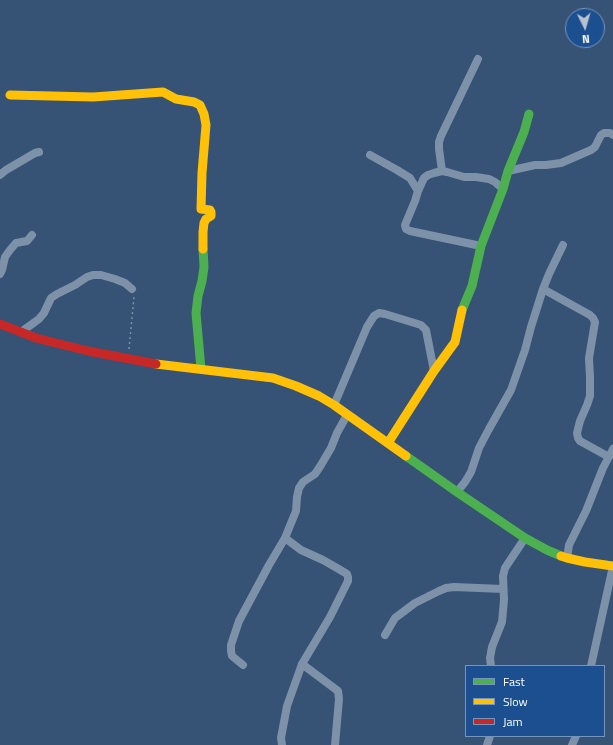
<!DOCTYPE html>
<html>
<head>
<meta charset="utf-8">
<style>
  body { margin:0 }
  #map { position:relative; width:613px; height:745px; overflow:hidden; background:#365274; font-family:"Titillium Web",sans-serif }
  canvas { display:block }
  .legend { position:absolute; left:465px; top:665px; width:140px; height:72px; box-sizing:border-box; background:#1b4f8f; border:1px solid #7695bc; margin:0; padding:5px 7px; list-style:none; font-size:12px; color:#fff }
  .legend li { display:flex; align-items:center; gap:8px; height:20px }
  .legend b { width:20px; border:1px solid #7695bc }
  .north { position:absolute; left:565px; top:8px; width:40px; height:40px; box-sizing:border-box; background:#1b4f8f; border:1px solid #7695bc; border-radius:50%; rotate:175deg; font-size:11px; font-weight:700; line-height:16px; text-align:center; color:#fff }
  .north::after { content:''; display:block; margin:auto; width:14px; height:18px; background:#b9c2ce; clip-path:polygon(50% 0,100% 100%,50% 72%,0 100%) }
</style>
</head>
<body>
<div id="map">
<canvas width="613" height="745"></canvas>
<ul class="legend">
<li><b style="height:5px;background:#4caf50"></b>Fast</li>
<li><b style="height:5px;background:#ffc107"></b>Slow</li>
<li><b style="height:5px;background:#c62828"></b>Jam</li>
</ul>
<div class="north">N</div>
</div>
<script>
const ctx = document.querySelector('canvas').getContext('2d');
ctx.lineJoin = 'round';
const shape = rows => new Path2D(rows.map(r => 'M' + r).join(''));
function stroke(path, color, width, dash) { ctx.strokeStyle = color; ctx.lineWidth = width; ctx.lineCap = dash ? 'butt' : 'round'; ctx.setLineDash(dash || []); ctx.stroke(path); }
const path = shape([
  [129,349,134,297]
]);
const street = shape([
  [370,155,397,170,410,178,418,191],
  [442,171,439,149,439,142,441,136,478,59],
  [508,171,535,165,546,165,561,163,591,150,595,147,601,135,604,133,610,133,613,135],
  [0,175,6,170,35,153,39,152],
  [481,246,410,231,406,229,405,225,415,201,418,191,424,178,428,175,434,173,442,171,447,172,464,177,476,177,489,179,495,182,503,189],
  [0,274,2,270,5,257,10,250,16,243,27,241,32,235],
  [543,289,590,315,593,318,595,322,589,358,590,377,590,396,587,405,580,421,577,433,578,438,580,441,609,457],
  [21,332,39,319,44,313,51,298,57,294,75,285,87,277,93,275,101,275,115,279,125,283,132,289],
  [334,405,367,327,374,316,379,313,385,314,408,321,421,325,426,330,434,371],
  [457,492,465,482,471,472,479,448,489,429,511,390,525,350,531,327,543,289,549,274,563,245],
  [567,558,569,545,586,511,603,468,613,449],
  [385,635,395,618,415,603,439,591,446,588,454,587,503,589],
  [302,664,338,691,339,699,335,745],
  [243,665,232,656,231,651,231,645,239,621,269,565,285,538,296,511,297,497,299,488,303,482,315,474,321,465,331,448,337,433,347,415],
  [491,666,490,658,492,647,502,622,504,600,503,576,505,568,525,538],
  [591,666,613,566],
  [282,745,281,738,287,706,302,664,330,617,348,581,348,577,347,574,337,568,323,560,301,550,285,538],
  [487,745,490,736],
  [572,745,576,736]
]);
const fast = shape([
  [462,310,472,286,481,246,503,189,508,171,524,132,529,114],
  [201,369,196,313,198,296,202,281,204,267,203,249],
  [406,456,457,492,525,538,547,550,561,556]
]);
const slow = shape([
  [10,95,93,97,163,92,176,99,194,102,200,105,204,114,206,125,202,173,201,209,210,210,211,212,211,216,206,219,204,223,203,232,203,249],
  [156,364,273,378,296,386,319,396,334,405,406,456],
  [388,443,434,371,455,342,462,310],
  [561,556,567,558,585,562,613,566]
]);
const jam = shape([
  [0,324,36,338,88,351,156,364]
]);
stroke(path, '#7d92a8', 1.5, [2, 3]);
stroke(street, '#7d92a8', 8);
stroke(fast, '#4caf50', 9);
stroke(slow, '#ffc107', 9);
stroke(jam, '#c62828', 9);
</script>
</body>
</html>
